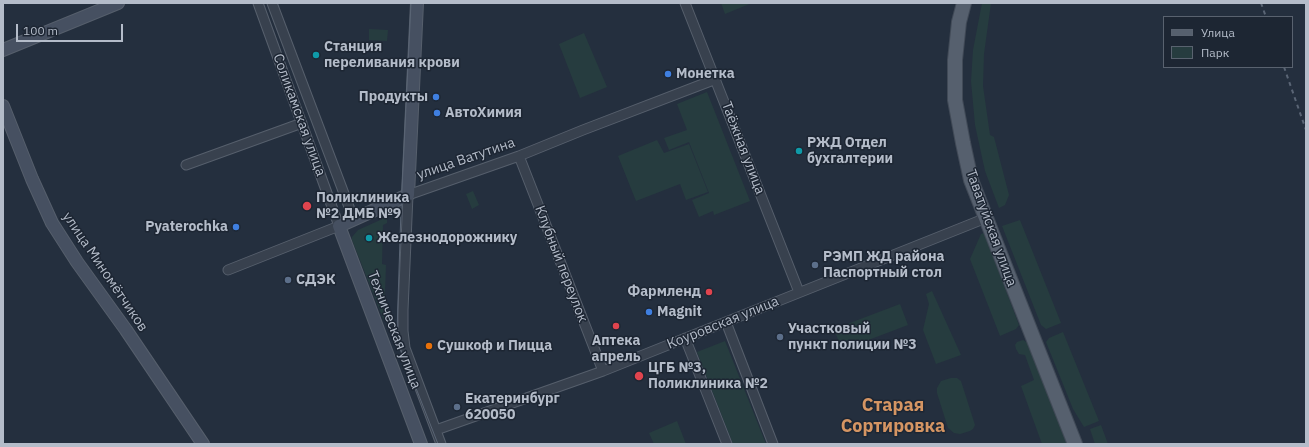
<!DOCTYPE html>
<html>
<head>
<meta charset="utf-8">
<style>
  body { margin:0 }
  #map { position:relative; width:1309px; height:447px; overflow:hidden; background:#242f3e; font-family:"IBM Plex Sans",sans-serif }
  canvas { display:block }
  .frame { position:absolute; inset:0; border:4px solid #b4bcc9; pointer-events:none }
  .legend { position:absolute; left:1163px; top:16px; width:130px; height:52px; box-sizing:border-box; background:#1d2633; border:1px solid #59626f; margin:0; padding:5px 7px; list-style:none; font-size:12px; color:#b4bcc9 }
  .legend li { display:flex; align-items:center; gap:8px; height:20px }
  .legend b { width:20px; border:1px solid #59626f }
  .scale { position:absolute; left:16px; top:24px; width:107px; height:18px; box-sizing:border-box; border:2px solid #b4bcc9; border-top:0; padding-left:5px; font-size:12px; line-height:14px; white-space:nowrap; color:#b4bcc9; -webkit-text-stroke:3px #1d2633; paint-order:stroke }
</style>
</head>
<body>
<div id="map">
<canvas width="1309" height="447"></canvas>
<div class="frame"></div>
<ul class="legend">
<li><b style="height:5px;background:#56606e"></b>Улица</li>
<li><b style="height:11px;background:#263c3f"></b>Парк</li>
</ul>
<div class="scale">100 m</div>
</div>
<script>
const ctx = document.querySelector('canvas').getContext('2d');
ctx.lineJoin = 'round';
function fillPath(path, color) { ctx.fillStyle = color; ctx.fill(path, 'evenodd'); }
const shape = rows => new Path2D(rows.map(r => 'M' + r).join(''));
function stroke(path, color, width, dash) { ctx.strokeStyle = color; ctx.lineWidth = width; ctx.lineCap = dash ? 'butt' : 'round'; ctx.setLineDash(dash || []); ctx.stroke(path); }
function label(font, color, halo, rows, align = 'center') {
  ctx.font = font + ' "IBM Plex Sans",sans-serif'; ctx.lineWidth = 3; ctx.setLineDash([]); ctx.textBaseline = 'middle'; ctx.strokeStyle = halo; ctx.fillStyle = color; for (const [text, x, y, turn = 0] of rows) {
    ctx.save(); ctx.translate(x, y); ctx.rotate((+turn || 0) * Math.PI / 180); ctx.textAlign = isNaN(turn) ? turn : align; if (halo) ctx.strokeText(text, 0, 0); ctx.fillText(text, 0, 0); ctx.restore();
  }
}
const green = shape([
  [721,3,752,3,725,14],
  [982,3,991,3,984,54,983,86,990,135,994,137,1009,195,1005,205,999,208,985,171,975,125,971,81,973,50],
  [369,29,388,30,387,41,369,40],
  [584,33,607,87,580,98,559,44],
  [707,92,750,201,714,215,713,211,699,217,692,200,709,193,689,142,669,150,664,138,687,130,677,104],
  [657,140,664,153,689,144,708,192,686,200,680,184,636,201,618,156],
  [473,191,479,205,472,209,466,194],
  [387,217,387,223,383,225,382,264,386,265,384,321,352,240,352,237,358,230],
  [1020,220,1061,323,1046,329,1041,325,1002,226],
  [984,233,1019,325,1016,329,1000,336,970,259,981,234],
  [932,291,961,355,936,364,923,330,929,304,926,294],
  [900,304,908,325,842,350,834,329],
  [1063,332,1099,421,1084,427,1073,409,1046,342,1049,338],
  [1023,340,1030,344,1067,444,1042,444,1021,386,1034,380,1025,355,1019,354,1016,349,1015,345,1017,342],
  [725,341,766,444,733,444,697,352],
  [951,378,957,378,961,381,975,425,973,429,970,431,960,434,954,433,948,428,937,393,937,388,941,381],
  [677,421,686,444,654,444,649,433],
  [1101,425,1108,444,1095,444,1090,429]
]);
const street = shape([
  [272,3,354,220],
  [685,3,799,292],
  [519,156,603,371],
  [186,165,302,123],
  [228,270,339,226,258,3],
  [726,322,773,444],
  [685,338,727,444],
  [436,430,603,371,986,218],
  [441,444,405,348,403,331,403,310,408,195,519,156,583,130,716,79]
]);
const secondary = shape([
  [417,3,408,195,339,226,421,444],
  [3,50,118,3],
  [3,106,32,179,52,223,77,262,126,330,203,444]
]);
const primary = shape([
  [964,3,959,22,955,60,955,100,963,143,971,180,1075,444]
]);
const tram = shape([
  [411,3,401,209,397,332,399,345,438,444]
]);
const rail = shape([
  [1261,3,1266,17],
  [1284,67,1306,130]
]);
const markers = [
  [316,55,4,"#0f9aa8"],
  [668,74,4,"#3f7fe0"],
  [436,97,4,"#3f7fe0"],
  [437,113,4,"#3f7fe0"],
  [799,151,4,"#0f9aa8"],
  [307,206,5,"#e0444e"],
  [236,227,4,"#3f7fe0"],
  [369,238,4,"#0f9aa8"],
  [815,265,4,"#5c6f8a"],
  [288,280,4,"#5c6f8a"],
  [709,292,4,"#e0444e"],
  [649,312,4,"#3f7fe0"],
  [616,326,4,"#e0444e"],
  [780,337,4,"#5c6f8a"],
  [429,346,4,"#e8710a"],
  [639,376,5,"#e0444e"],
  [457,407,4,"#5c6f8a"]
];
const poiNames = [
  ["Станция",324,47],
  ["переливания крови",324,63],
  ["Монетка",676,74],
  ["Продукты",428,97,"right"],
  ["АвтоХимия",445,113],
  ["РЖД Отдел",807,143],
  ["бухгалтерии",807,159],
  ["Поликлиника",316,198],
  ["№2 ДМБ №9",316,214],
  ["Pyaterochka",228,227,"right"],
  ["Железнодорожнику",377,238],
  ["РЭМП ЖД района",823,257],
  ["Паспортный стол",823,273],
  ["СДЭК",296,280],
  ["Фармленд",701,292,"right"],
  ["Magnit",657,312],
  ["Участковый",788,329],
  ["пункт полиции №3",788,345],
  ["Аптека",616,341,"center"],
  ["апрель",616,357,"center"],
  ["Сушкоф и Пицца",437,346],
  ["ЦГБ №3,",648,368],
  ["Поликлиника №2",648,384],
  ["Екатеринбург",465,399],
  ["620050",465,415]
];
const streetNames = [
  ["Соликамская улица",299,115,70],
  ["Таёжная улица",743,148,69],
  ["улица Ватутина",466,159,-19],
  ["Таватуйская улица",991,228,70],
  ["Клубный переулок",561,264,69],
  ["улица Миномётчиков",105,272,56],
  ["Коуровская улица",723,323,-22],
  ["Техническая улица",394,330,69]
];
const districtNames = [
  ["Старая",893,406],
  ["Сортировка",893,427]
];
fillPath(green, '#263c3f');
stroke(street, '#565f6c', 11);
stroke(secondary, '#565f6c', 14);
stroke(primary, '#414a57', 16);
stroke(street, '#38414e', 9);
stroke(secondary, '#465061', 12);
stroke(primary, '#56606e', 14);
stroke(tram, '#5a6575', 1);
stroke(rail, '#5a6575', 2, [4, 4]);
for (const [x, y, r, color] of markers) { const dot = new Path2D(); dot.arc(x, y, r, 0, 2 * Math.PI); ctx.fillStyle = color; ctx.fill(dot); stroke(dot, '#1d2633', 1.5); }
label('bold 14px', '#b4bcc9', '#1d2633', poiNames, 'left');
label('14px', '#b4bcc9', '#1d2633', streetNames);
label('bold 18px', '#d59563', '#1d2633', districtNames);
</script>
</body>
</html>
